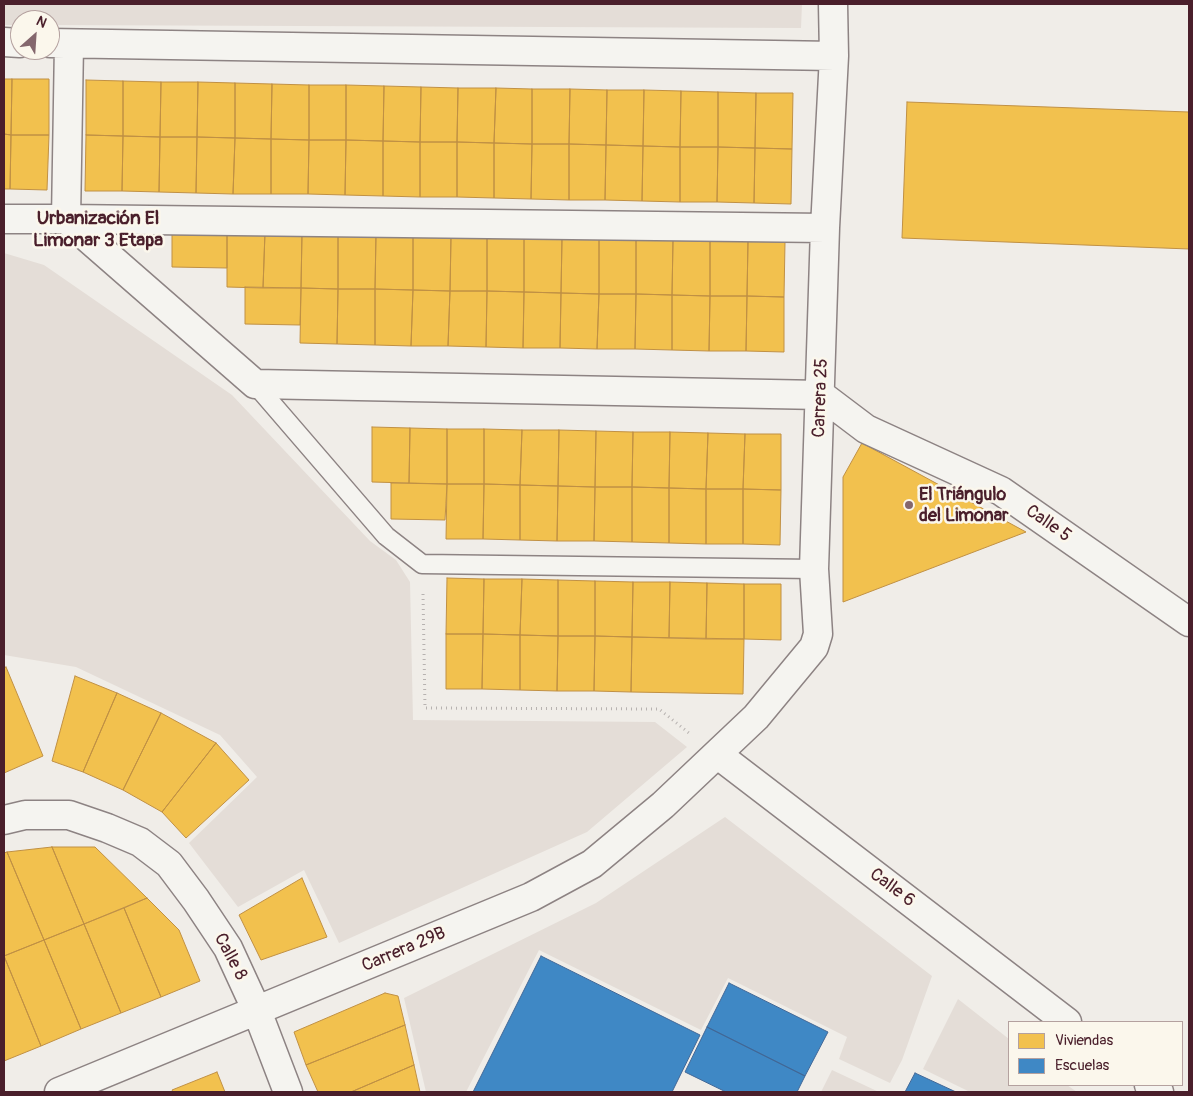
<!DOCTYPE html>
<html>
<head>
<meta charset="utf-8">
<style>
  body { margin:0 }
  #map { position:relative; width:1193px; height:1096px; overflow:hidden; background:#f0ede8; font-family:Pangolin,sans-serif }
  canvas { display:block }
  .frame { position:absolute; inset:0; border:5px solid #4a1f2b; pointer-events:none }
  .legend { position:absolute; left:1008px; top:1021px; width:175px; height:65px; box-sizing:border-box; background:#fbf7ec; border:1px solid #b4a19f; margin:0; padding:6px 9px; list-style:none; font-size:15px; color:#4a1f2b }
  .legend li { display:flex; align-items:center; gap:10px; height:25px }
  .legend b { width:25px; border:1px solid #b4a19f }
  .north { position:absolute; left:10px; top:10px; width:50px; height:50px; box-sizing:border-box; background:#fbf7ec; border:1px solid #b4a19f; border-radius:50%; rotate:26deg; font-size:14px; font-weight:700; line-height:20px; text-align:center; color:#4a1f2b }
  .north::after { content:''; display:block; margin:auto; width:18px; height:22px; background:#84676d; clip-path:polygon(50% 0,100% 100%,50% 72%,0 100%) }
</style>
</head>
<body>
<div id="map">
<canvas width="1193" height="1096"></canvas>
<div class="frame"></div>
<ul class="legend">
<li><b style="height:14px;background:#f2c14e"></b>Viviendas</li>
<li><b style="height:14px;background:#3f88c5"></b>Escuelas</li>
</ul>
<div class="north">N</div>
</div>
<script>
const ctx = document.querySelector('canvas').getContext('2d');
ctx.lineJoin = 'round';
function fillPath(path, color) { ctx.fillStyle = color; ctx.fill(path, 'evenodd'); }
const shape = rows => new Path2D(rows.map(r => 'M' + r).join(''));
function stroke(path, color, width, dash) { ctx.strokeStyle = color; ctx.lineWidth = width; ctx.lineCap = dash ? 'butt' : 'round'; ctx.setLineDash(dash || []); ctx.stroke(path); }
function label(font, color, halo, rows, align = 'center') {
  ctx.font = font + ' Pangolin,sans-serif'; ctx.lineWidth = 5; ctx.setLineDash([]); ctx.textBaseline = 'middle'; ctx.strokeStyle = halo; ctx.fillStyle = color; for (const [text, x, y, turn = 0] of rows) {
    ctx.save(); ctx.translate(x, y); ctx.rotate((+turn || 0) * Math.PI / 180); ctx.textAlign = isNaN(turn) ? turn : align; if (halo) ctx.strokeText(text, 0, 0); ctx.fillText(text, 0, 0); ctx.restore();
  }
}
const green = shape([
  [4,4,802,4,801,28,50,25,50,20,20,20,20,25,4,25],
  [4,253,44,265,232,395,370,541,396,560,410,582,413,720,655,722,687,747,587,832,339,943,304,870,238,907,189,843,257,777,220,735,76,667,4,655],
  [725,817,932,976,902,1060,890,1083,839,1059,847,1037,728,978,701,1030,539,950,466,1092,426,1092,404,998,596,903],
  [958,999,1009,1039,1009,1085,1067,1085,1077,1092,970,1092,923,1069],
  [832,1070,879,1092,821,1092]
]);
const homes = shape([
  [4,79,12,79,11,135,4,134,4,79],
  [12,79,49,79,49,135,11,135,12,79],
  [86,80,123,81,123,136,86,135,86,80],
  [123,81,161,82,160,137,123,136,123,81],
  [161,82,198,82,197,137,160,137,161,82],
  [198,82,235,83,235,138,197,137,198,82],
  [235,83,272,84,271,139,235,138,235,83],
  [272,84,309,85,309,140,271,139,272,84],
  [309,85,346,85,346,140,309,140,309,85],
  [346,85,384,86,383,141,346,140,346,85],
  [384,86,421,87,420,142,383,141,384,86],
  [421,87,458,88,457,142,420,142,421,87],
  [458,88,496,88,494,143,457,142,458,88],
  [496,88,532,89,532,144,494,143,496,88],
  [532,89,570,89,569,144,532,144,532,89],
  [570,89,607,90,606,145,569,144,570,89],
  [607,90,644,90,643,146,606,145,607,90],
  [644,90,681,91,680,147,643,146,644,90],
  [681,91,718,92,718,147,680,147,681,91],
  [718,92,756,93,755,148,718,147,718,92],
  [756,93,793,93,792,149,755,148,756,93],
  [907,102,1189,112,1189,249,902,238,907,102],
  [4,134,11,135,10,189,4,189,4,134],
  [11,135,49,135,47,190,10,189,11,135],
  [86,135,123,136,122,191,85,191,86,135],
  [123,136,160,137,159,192,122,191,123,136],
  [160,137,197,137,196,193,159,192,160,137],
  [197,137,235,138,233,194,196,193,197,137],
  [235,138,271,139,271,194,233,194,235,138],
  [271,139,309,140,308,194,271,194,271,139],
  [309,140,346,140,345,195,308,194,309,140],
  [346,140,383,141,383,196,345,195,346,140],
  [383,141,420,142,420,197,383,196,383,141],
  [420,142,457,142,457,197,420,197,420,142],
  [457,142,494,143,494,198,457,197,457,142],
  [494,143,532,144,531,199,494,198,494,143],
  [532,144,569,144,569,200,531,199,532,144],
  [569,144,606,145,605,200,569,200,569,144],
  [606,145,643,146,642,201,605,200,606,145],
  [643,146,680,147,680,202,642,201,643,146],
  [680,147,718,147,717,202,680,202,680,147],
  [718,147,755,148,754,203,717,202,718,147],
  [755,148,792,149,791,204,754,203,755,148],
  [172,230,227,231,227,268,172,267,172,230],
  [227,231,265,232,263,288,227,287,227,231],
  [265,232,302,233,301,288,263,288,265,232],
  [302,233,338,234,338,289,301,288,302,233],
  [338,234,376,234,375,289,338,289,338,234],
  [376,234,413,235,413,290,375,289,376,234],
  [413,235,451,236,450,291,413,290,413,235],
  [451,236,487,237,487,291,450,291,451,236],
  [487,237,524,237,524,292,487,291,487,237],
  [524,237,562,238,561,293,524,292,524,237],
  [562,238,599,239,599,294,561,293,562,238],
  [599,239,636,239,636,294,599,294,599,239],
  [636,239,673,240,672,295,636,294,636,239],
  [673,240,710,241,710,296,672,295,673,240],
  [710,241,748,241,747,296,710,296,710,241],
  [748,241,785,242,784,297,747,296,748,241],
  [245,287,301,288,300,325,245,324,245,287],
  [301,288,338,289,337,344,300,343,301,288],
  [338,289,375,289,375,345,337,344,338,289],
  [375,289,413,290,411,346,375,345,375,289],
  [413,290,450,291,448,346,411,346,413,290],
  [450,291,487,291,486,347,448,346,450,291],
  [487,291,524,292,523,348,486,347,487,291],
  [524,292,561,293,560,348,523,348,524,292],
  [561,293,599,294,597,349,560,348,561,293],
  [599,294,636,294,635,349,597,349,599,294],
  [636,294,672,295,672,350,635,349,636,294],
  [672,295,710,296,709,351,672,350,672,295],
  [710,296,747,296,746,351,709,351,710,296],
  [747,296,784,297,784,352,746,351,747,296],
  [372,427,410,428,409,483,372,482,372,427],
  [410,428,447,429,447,484,409,483,410,428],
  [447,429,484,429,484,484,447,484,447,429],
  [484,429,522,430,520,485,484,484,484,429],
  [522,430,559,430,558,486,520,485,522,430],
  [559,430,596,431,595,487,558,486,559,430],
  [596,431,633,432,632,487,595,487,596,431],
  [633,432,670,432,669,488,632,487,633,432],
  [670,432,708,433,706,489,669,488,670,432],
  [708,433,745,434,743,489,706,489,708,433],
  [745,434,781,434,781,490,743,489,745,434],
  [862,443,1026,532,843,602,843,477,862,443],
  [391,483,447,484,445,520,391,519,391,483],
  [447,484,484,484,483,539,446,539,447,484],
  [484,484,520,485,520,540,483,539,484,484],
  [520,485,558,486,557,541,520,540,520,485],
  [558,486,595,487,594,541,557,541,558,486],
  [595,487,632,487,632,542,594,541,595,487],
  [632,487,669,488,669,543,632,542,632,487],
  [669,488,706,489,706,544,669,543,669,488],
  [706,489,743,489,743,544,706,544,706,489],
  [743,489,781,490,780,545,743,544,743,489],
  [447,578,484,579,483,634,446,634,447,578],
  [484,579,522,579,520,635,483,634,484,579],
  [522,579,558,580,558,636,520,635,522,579],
  [558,580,595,581,595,636,558,636,558,580],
  [595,581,633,582,632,637,595,636,595,581],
  [633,582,670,582,669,638,632,637,633,582],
  [670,582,707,583,706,639,669,638,670,582],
  [707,583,744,584,744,639,706,639,707,583],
  [744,584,781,584,781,640,744,639,744,584],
  [446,634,483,634,482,689,446,689,446,634],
  [483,634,520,635,520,690,482,689,483,634],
  [520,635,558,636,557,691,520,690,520,635],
  [558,636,595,636,594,691,557,691,558,636],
  [595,636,632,637,631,692,594,691,595,636],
  [632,637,744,639,743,694,631,692,632,637],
  [6,667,43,756,4,773,4,668,6,667],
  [75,676,117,693,83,772,52,761,75,676],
  [117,693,161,713,123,790,83,772,117,693],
  [161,713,216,743,162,812,123,790,161,713],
  [216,743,249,780,186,838,162,812,216,743],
  [52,847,84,924,44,940,7,852,52,847],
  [52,847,95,847,147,898,84,924,52,847],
  [7,852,44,940,4,956,4,853,7,852],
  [302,878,327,937,261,960,239,915,302,878],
  [147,898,179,930,200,981,161,997,124,908,147,898],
  [124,908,161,997,121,1013,84,924,124,908],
  [84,924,121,1013,81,1029,44,940,84,924],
  [44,940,81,1029,41,1046,4,956,44,940],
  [4,956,41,1046,4,1061,4,956],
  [385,993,398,996,405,1025,306,1065,294,1032,385,993],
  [405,1025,414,1065,351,1092,318,1092,306,1065,405,1025],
  [414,1065,420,1092,351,1092,414,1065],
  [217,1072,225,1092,173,1092,172,1090,217,1072]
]);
const schools = shape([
  [541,956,700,1035,672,1092,473,1092,541,956],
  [729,983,828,1032,805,1076,707,1027,729,983],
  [707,1027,805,1076,797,1092,726,1092,685,1072,707,1027],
  [915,1073,956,1092,905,1092,915,1073]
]);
const path = shape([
  [423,594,425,708,659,709,689,733]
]);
const service = shape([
  [255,384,386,536,422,564,814,569]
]);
const minor = shape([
  [4,42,20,43],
  [50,43,834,56],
  [69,44,66,219,255,384,821,395,866,429,1001,491,1189,622],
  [4,219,66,219,825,228],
  [717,754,1067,1022],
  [4,820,25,815,69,815,107,828,140,842,169,864,196,900,228,948,257,1011,288,1092],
  [1149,1085,1159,1092],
  [59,1092,531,897,592,864,663,805,756,717,814,647,818,634,814,569,825,228,834,56,833,4]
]);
const markers = [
  [909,505,5,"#84676d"]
];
const streetNames = [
  ["Carrera 25",821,398,-88],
  ["Calle 5",1048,524,35],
  ["Calle 6",892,888,37],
  ["Carrera 29B",404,950,-23],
  ["Calle 8",230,957,62]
];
const poiNames = [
  ["El Triángulo",919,495],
  ["del Limonar",919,516]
];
const neighbourhoodNames = [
  ["Urbanización El",98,219],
  ["Limonar 3 Etapa",98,241]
];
fillPath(green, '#e4ddd7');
fillPath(homes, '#f2c14e');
stroke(homes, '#c09044', 1);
fillPath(schools, '#3f88c5');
stroke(schools, '#426897', 1);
stroke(service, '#8d8383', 21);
stroke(minor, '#8d8383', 31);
stroke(path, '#b7b2b0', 3, [1, 4]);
stroke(service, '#f5f4f0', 18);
stroke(minor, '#f5f4f0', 28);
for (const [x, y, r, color] of markers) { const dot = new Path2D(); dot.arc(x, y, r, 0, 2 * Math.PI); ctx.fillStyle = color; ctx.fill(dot); stroke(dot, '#fbf7ec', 2); }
label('18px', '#4a1f2b', '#fbf7ec', streetNames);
label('bold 18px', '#4a1f2b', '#fbf7ec', poiNames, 'left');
label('bold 19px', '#4a1f2b', '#fbf7ec', neighbourhoodNames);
</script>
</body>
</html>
